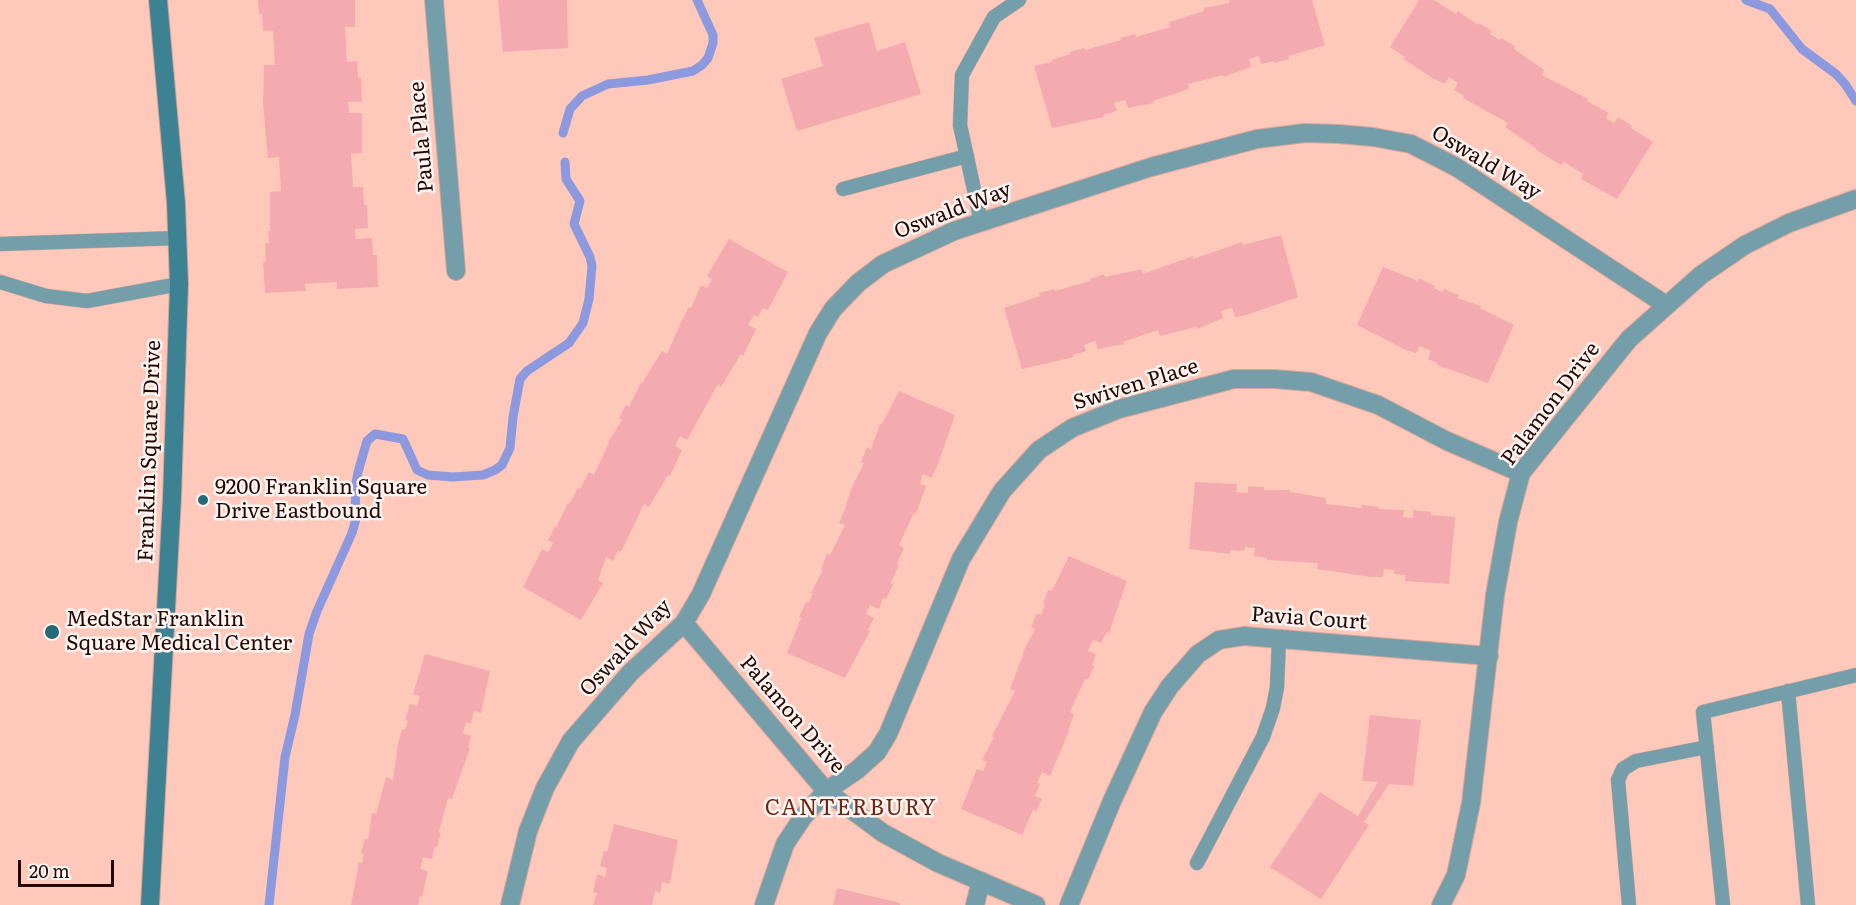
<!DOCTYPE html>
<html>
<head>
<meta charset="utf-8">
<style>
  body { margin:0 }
  #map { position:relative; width:1856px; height:905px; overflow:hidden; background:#fec8ba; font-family:Literata,serif }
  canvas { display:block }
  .scale { position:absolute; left:18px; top:860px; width:96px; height:27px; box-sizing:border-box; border:3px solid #260802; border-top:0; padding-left:8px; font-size:18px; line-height:21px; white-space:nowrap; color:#260802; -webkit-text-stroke:4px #fff5f3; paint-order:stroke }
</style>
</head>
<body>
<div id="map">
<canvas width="1856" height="905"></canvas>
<div class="scale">20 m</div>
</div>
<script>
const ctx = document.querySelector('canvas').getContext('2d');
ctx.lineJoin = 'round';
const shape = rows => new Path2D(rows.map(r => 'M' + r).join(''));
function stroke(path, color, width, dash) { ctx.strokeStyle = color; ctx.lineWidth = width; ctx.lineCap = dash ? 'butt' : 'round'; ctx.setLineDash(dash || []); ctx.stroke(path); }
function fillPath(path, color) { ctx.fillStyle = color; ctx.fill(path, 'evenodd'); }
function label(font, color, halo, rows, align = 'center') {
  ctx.font = font + ' Literata,serif'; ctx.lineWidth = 5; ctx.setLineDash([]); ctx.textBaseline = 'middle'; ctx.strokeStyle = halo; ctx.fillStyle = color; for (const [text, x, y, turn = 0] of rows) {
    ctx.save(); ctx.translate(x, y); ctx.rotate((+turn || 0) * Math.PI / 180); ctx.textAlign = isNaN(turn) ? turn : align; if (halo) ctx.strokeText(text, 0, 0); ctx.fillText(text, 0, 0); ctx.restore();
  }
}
const stream = shape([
  [1746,0,1770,9,1802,49,1836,74,1845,84,1856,101],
  [563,133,570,109,582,96,608,84,648,80,693,71,702,65,708,58,713,43,713,35,697,0],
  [269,905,285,757,295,715,309,634,317,611,352,533,356,519,355,488,358,472,367,441,375,434,403,439,417,470,428,475,453,477,483,475,495,470,502,465,510,448,513,417,520,379,527,371,569,343,583,323,589,299,592,266,590,257,574,224,580,201,566,179,565,162]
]);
const building = shape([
  [258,0,355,0,355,27,345,27,347,62,357,61,358,78,361,77,362,102,348,102,349,113,362,113,362,153,351,154,353,187,363,187,364,205,367,205,368,228,355,229,356,239,372,238,373,255,377,255,378,287,337,289,337,282,305,284,306,291,265,293,263,262,266,261,265,243,269,243,268,231,270,231,270,192,281,191,279,157,268,158,263,104,264,65,275,65,273,31,263,31,262,14,259,14],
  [498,0,567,0,568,48,503,52],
  [1229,0,1312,0,1325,45,1289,56,1289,59,1274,63,1274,61,1261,64,1259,56,1249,59,1251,67,1224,77,1223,75,1188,84,1189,89,1153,101,1154,103,1128,108,1125,100,1114,103,1117,111,1103,115,1104,117,1052,128,1034,66,1052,62,1052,60,1070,54,1070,52,1084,48,1085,50,1121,40,1120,38,1135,34,1136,37,1170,27,1169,22,1204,11,1204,8,1229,3],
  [1419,0,1434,0,1456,14,1458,11,1478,25,1479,23,1492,31,1490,34,1500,40,1501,38,1515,46,1514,49,1544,70,1542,75,1588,99,1587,101,1609,113,1606,118,1614,123,1618,117,1632,126,1631,128,1653,142,1617,199,1581,179,1583,174,1564,162,1561,165,1536,150,1537,149,1505,127,1508,123,1463,98,1464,96,1454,90,1458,83,1449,77,1445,84,1434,79,1403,59,1405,57,1390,47],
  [869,22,877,51,905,42,921,94,797,131,781,79,823,66,814,38],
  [1281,235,1298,297,1247,315,1235,317,1232,308,1221,311,1223,318,1197,329,1196,327,1160,336,1158,330,1123,342,1124,344,1098,349,1095,341,1084,345,1086,351,1073,355,1074,357,1022,369,1004,308,1040,296,1039,293,1055,289,1055,291,1090,281,1090,279,1104,274,1105,277,1142,269,1143,274,1193,256,1193,259,1242,242,1243,245],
  [729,239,788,272,768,310,763,308,758,317,754,315,748,325,756,329,743,356,741,354,721,387,718,384,687,440,680,436,675,446,682,450,670,476,668,475,649,507,644,504,621,552,618,551,613,561,606,557,598,580,603,583,581,620,523,587,542,549,548,552,553,543,548,540,555,527,556,528,568,503,569,504,578,488,580,489,589,472,594,475,609,443,608,442,622,420,619,418,626,405,629,407,641,382,642,383,662,351,667,354,681,322,689,307,691,308,701,285,707,288,712,279,707,276],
  [1383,267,1418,281,1419,278,1435,286,1434,288,1442,292,1444,289,1459,295,1457,298,1481,306,1480,308,1514,325,1488,383,1437,365,1437,363,1428,359,1431,351,1420,346,1416,353,1406,350,1357,325],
  [899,391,955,415,937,467,931,478,923,474,920,484,926,486,916,514,914,513,899,545,904,548,897,564,899,565,891,583,893,584,886,599,883,598,879,609,870,605,866,614,874,618,868,630,870,631,845,678,787,653,801,618,799,617,806,602,808,603,813,593,811,593,823,570,821,569,827,554,830,555,845,525,839,523,847,504,846,504,852,487,864,463,861,462,867,447,871,449,880,424,882,424],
  [1195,482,1237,484,1236,492,1248,493,1248,486,1264,487,1264,490,1290,490,1290,492,1326,498,1326,504,1361,508,1362,505,1379,507,1379,509,1404,510,1403,517,1413,518,1413,510,1431,512,1431,515,1455,517,1449,584,1405,581,1405,575,1394,574,1394,570,1384,569,1383,577,1371,577,1317,569,1318,563,1267,560,1267,558,1254,556,1255,548,1245,547,1244,551,1231,550,1230,554,1189,549],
  [1069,556,1127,581,1109,633,1107,632,1101,643,1093,640,1088,651,1096,654,1092,665,1094,666,1088,680,1085,679,1070,712,1074,714,1068,731,1069,731,1050,776,1042,772,1037,783,1040,784,1035,796,1042,799,1036,812,1033,810,1022,835,961,809,977,769,983,771,987,762,982,760,994,737,992,736,1015,691,1010,689,1024,652,1023,652,1035,629,1031,627,1037,613,1041,615,1045,605,1043,604,1048,590,1052,591],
  [425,654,490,671,481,713,474,711,471,724,466,722,463,733,471,736,468,748,470,748,452,799,448,798,439,832,441,833,437,847,435,846,432,859,423,857,420,869,428,871,422,897,420,896,418,905,351,905,359,862,362,863,364,854,361,853,365,838,368,839,372,813,376,814,386,777,393,780,398,744,402,729,405,730,408,721,405,720,410,704,417,706,420,696,413,694],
  [1370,715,1421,720,1413,786,1389,784,1364,822,1369,825,1321,899,1270,867,1320,792,1358,816,1378,782,1362,781],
  [614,824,678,840,670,884,662,882,660,893,655,891,652,905,593,905,597,893,593,892,597,874,605,877,607,868,600,866,604,851,607,852],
  [837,888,900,903,900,905,833,905]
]);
const lane = shape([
  [843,189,967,156],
  [981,222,960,125,962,75,994,17,1019,0],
  [0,244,178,238],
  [0,282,46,296,87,301,179,284],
  [1788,691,1808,905],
  [1197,863,1263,737,1273,708,1277,687,1279,639],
  [1629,905,1618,780,1623,769,1636,761,1707,747],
  [1723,905,1703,712,1856,675]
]);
const street = shape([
  [434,0,456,271],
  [684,623,826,791,883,833,938,863,1036,905],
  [510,905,528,831,545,788,571,741,630,673,684,623,701,594,818,333,833,309,858,283,883,264,954,231,1151,167,1257,139,1305,133,1339,134,1373,137,1411,144,1456,167,1666,305],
  [764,905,785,844,803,817,826,791,857,770,877,752,888,734,961,559,1002,491,1039,450,1072,428,1119,409,1234,379,1274,379,1311,382,1378,405,1447,441,1521,473],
  [975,905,981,881],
  [1069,905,1112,801,1153,712,1170,686,1198,654,1219,640,1244,636,1489,656],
  [1441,905,1456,875,1471,803,1495,595,1508,522,1521,473,1629,339,1701,275,1745,245,1789,223,1856,199]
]);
const secondary = shape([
  [150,905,172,498,179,284,176,203,158,0]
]);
const markers = [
  [203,500,6,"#236978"],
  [52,632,8,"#236978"]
];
const streetNames = [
  ["Paula Place",422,137,-95],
  ["Oswald Way",1486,163,31],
  ["Oswald Way",953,211,-21],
  ["Swiven Place",1136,385,-17],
  ["Palamon Drive",1551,404,-53],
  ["Franklin Square Drive",150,451,-88],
  ["Pavia Court",1309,619,4],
  ["Oswald Way",626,648,-47],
  ["Palamon Drive",792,715,49]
];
const poiNames = [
  ["9200 Franklin Square",215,488],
  ["Drive Eastbound",215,512],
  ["MedStar Franklin",66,620],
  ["Square Medical Center",66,644]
];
const neighbourhoodNames = [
  ["CANTERBURY",851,809]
];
stroke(stream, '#8c99df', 9);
fillPath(building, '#f4abaf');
stroke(lane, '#d7a599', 15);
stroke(street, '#d7a599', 20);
stroke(secondary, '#d7a599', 20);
stroke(lane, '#749faa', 14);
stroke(street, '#749faa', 18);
stroke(secondary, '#3d8293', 18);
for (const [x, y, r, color] of markers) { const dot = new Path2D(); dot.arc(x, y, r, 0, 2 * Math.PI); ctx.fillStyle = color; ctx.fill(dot); stroke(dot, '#fff5f3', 2); }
label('21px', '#260802', '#fff5f3', streetNames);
label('21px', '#260802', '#fff5f3', poiNames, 'left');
ctx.letterSpacing = '1.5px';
label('22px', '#712714', '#fff5f3', neighbourhoodNames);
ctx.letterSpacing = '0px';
</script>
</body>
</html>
